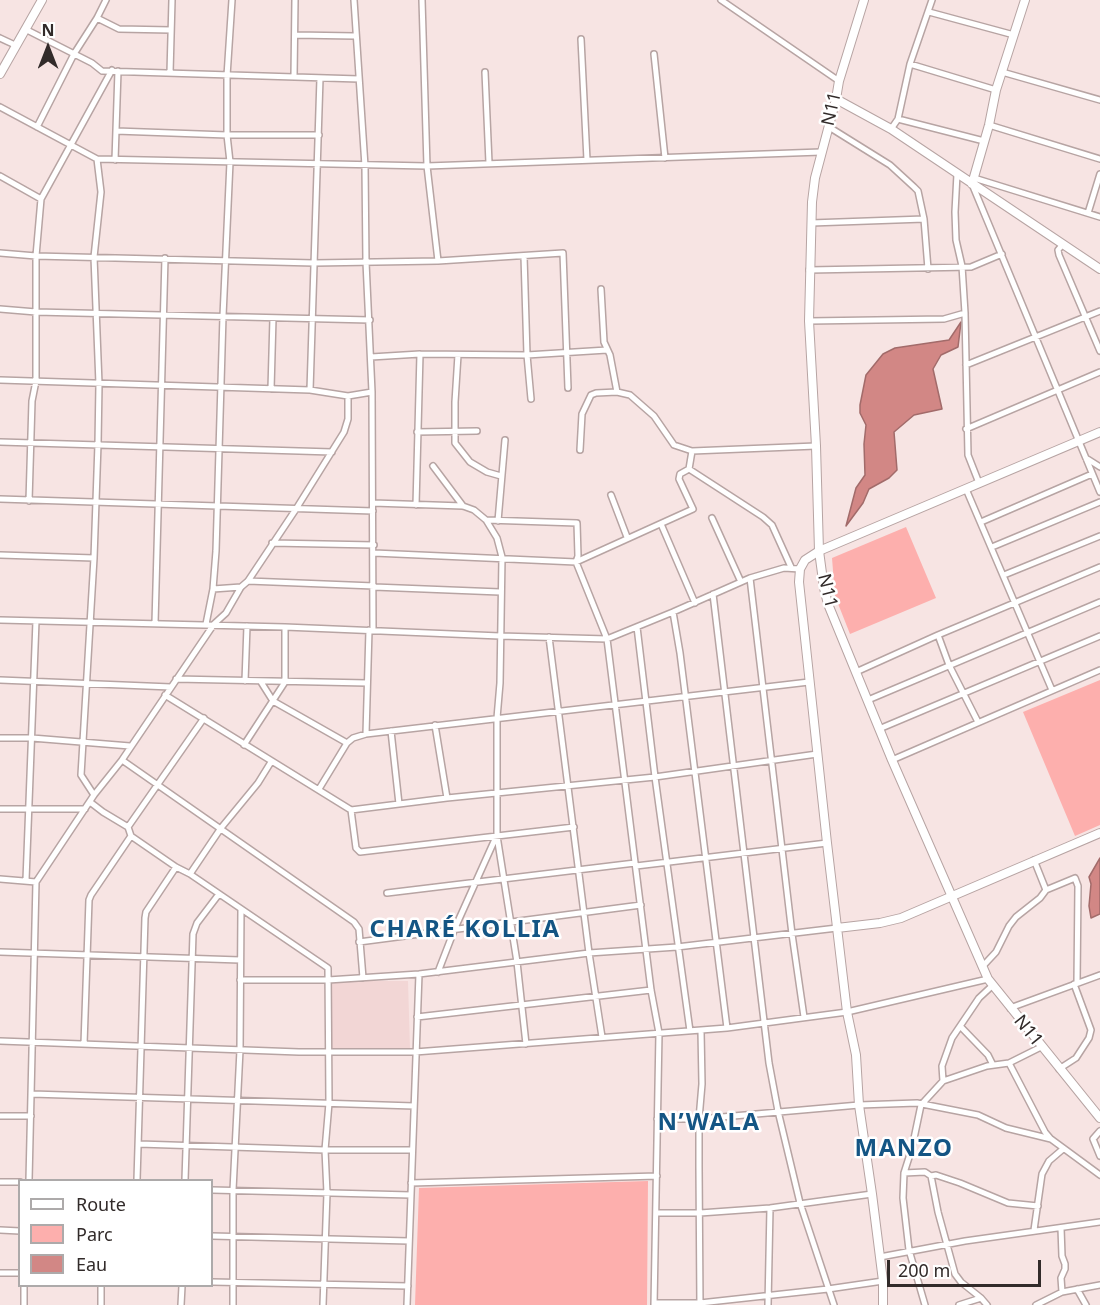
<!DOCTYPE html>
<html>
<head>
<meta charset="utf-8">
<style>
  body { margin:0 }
  #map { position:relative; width:1100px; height:1305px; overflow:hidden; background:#f7e4e3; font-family:"Noto Sans",sans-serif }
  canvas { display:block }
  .legend { position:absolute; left:18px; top:1179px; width:195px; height:108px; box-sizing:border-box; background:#fff; border:2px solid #adaaaa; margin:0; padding:8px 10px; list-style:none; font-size:18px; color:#322b2a }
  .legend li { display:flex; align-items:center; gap:12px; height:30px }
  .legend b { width:30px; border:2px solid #adaaaa }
  .north { position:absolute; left:18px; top:18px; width:60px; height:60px; -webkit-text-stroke:4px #fff; paint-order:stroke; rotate:0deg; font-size:16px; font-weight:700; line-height:24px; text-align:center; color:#322b2a }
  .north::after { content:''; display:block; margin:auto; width:21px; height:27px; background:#322b2a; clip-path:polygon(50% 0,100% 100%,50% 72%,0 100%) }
  .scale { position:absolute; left:887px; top:1260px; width:154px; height:27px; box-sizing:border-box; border:3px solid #322b2a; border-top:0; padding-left:8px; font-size:18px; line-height:21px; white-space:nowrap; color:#322b2a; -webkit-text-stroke:4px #fff; paint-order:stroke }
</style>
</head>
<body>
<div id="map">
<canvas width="1100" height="1305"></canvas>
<ul class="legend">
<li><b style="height:8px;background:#fff"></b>Route</li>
<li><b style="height:16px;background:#fdafad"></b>Parc</li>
<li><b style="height:16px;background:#d28785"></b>Eau</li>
</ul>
<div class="north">N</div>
<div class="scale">200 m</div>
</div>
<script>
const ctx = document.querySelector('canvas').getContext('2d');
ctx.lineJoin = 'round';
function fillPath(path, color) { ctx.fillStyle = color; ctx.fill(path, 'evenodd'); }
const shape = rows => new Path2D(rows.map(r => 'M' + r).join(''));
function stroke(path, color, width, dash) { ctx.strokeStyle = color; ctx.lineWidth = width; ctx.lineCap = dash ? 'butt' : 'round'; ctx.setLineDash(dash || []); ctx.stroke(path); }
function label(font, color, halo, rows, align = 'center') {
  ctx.font = font + ' "Noto Sans",sans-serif'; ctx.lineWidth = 5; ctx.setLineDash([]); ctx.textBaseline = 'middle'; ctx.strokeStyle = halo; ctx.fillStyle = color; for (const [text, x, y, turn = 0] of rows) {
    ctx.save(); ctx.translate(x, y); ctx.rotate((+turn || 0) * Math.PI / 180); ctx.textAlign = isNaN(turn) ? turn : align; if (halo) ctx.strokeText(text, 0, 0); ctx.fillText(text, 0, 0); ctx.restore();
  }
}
const built = shape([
  [331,981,408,981,410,1049,330,1050]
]);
const green = shape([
  [906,527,936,598,850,634,835,596,832,558],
  [1100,680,1100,825,1075,836,1023,712],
  [648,1181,647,1305,415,1305,419,1188]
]);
const water = shape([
  [961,322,958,347,941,355,933,369,942,409,914,415,894,432,897,470,889,478,869,489,863,503,846,526,856,488,865,475,864,444,866,425,860,413,860,405,866,375,883,354,895,348,949,340,961,322],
  [1100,858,1100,914,1091,918,1089,906,1091,884,1089,877,1100,858]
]);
const street = shape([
  [354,0,365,166,366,262,372,392,373,630],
  [422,0,427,166,438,261],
  [721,0,839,81],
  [929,12,1014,35],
  [97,18,119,29,171,30],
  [25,29,92,63,102,71,359,79],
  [295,35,355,36],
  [0,38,15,45],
  [581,39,587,160],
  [654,54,665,158],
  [910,64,996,90],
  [485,72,489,163],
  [1002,72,1100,100],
  [170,73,172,0],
  [294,77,295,0],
  [0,107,97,159,427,166,821,152],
  [898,119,984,141],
  [989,125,1100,159],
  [37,127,74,54,97,18,106,0],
  [829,127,890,165,914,187,918,191,924,219],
  [891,129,898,119,910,64,932,0],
  [116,131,227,135,319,135],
  [115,160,118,71],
  [957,174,955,212,956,240,962,266,965,313,968,455,979,483],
  [0,176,41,199,36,256,36,381,32,401,29,501],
  [974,178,1100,217],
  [972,184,1100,492],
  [41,199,112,70],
  [1088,213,1100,174],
  [811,223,924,219,928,269],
  [1063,244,1058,250,1059,255,1100,351],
  [0,253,36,256,314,263,438,261,563,253,568,388],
  [524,256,527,355,531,399],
  [809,270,971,267,1002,254],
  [601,289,604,342,610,355,617,392],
  [0,309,36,312,370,320],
  [809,321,944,319,965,313],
  [458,355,455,402,455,443,470,462,487,472,501,476],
  [371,357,420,354,527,355,607,350],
  [966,365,1100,311],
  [0,380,310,390,348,396,372,392],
  [271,389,273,318],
  [310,390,320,78],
  [966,429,1100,372],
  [417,432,477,431],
  [0,442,332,452],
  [692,451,816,446],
  [1086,458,1100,467],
  [433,466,463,506],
  [689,469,763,517,772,525,791,567],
  [966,489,1052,690],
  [611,495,627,537],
  [0,499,373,511],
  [373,503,463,506,474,510,486,520,497,538,502,557,500,683,497,718,497,836,517,962,526,1044],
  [416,505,420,354],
  [712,518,741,582],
  [486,520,577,523,578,556,576,562,607,639,651,990,659,1033,654,1305],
  [498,521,505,440],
  [981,522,1092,474],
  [661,524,695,603],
  [272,543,374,545],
  [992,547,1100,502],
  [374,553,576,562,693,509,679,479,680,474,689,469,692,451,674,445,654,416,630,395,617,392,596,393,591,395,582,414,580,450],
  [0,555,94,558],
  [1004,575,1100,536],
  [750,578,792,934,804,1017],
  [248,581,374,586],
  [374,587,500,592],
  [213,589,241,587],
  [713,594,769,1063,778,1111,800,1203,834,1305],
  [673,612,680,653,727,1028],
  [0,620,285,627,500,636,607,639,673,612,750,578,784,568,800,569],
  [155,623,165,258],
  [206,624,213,589,216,551,223,316,230,162,227,135,227,76,232,0],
  [637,627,655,777,690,1031],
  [938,635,949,665,978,722],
  [549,637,589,953,602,1037],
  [856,672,938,635,1100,567],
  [176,679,367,683],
  [0,680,171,687],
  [245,681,247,626],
  [261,682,273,701,347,743],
  [165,695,351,810,447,798,655,777,817,754],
  [868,700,1100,602],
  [435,725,447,798],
  [879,729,1100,636],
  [391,731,399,804],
  [366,734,369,630],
  [0,738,32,738,130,746],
  [244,745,285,682,285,627],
  [122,760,354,922,359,929,363,978],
  [892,760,1100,670],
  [319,789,347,743,353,738,366,734,809,682],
  [94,795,81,775,94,558,98,444,99,384,94,257,101,192,97,159],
  [90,802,103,812,128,827,131,836,176,867,190,874,328,968,329,1103,325,1150,327,1193,323,1305],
  [0,809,85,809],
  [351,810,356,848,360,852,574,827],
  [128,827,204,718],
  [1034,860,1046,890],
  [636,866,827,843],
  [190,874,221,828,258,783,271,762],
  [0,879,36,882],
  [26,880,36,621],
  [387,893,635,863],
  [359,942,641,905],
  [0,952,240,960],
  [982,967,996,952,1009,926,1016,917,1040,898,1046,890,1075,878,1078,886,1077,983],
  [438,972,455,928,496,837],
  [240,980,328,980,419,974,589,953,677,947,837,928],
  [1010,1008,1100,975],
  [417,1017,651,990],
  [961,1027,988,1055,993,1065],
  [0,1041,299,1052,415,1052,727,1028,847,1012,988,979],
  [84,1044,89,900,91,895,131,836],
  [1009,1063,1045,1132,1050,1138],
  [1059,1069,1076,1058,1089,1038,1091,1030,1074,984],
  [943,1081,942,1066,952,1038,979,998,993,985],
  [32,1094,414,1106],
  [0,1116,31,1116],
  [657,1119,699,1119,859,1105,917,1103,978,1115,1006,1128,1051,1139,1100,1175],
  [1100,1131,1093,1139,1100,1156],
  [139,1144,325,1150,412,1150],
  [904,1173,925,1172,931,1176,938,1212,955,1274,961,1282,981,1298,987,1305],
  [931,1176,936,1175,960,1183,1008,1203,1038,1206],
  [29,1180,36,882,94,795,122,760,214,624,226,613,241,587,248,581,296,509,344,432,348,419,348,396],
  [137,1180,145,918,146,912,176,867],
  [185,1180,193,934,197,923,219,894],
  [0,1182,20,1182],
  [411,1183,657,1176],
  [212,1190,411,1195],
  [657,1213,700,1213,770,1208,872,1194],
  [0,1230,20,1231],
  [1034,1230,1042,1174,1049,1161,1063,1149],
  [212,1236,409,1241],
  [880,1257,965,1241,1100,1222],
  [0,1273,20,1273],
  [212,1282,408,1286],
  [1077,1289,1086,1305],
  [1062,1292,1100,1285],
  [654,1303,700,1303,828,1289,883,1281],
  [24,1305,24,1286],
  [101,1305,101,1286],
  [181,1305,182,1286],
  [233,1305,233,1190,240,1050,241,909],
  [407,1305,419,974],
  [700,1305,699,1167,699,1119,702,1084,701,1031],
  [768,1305,770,1208],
  [925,1305,909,1250,903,1198,904,1173,912,1148,921,1105,943,1081,987,1066,1009,1063,1041,1047],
  [959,1305,981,1298],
  [1036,1305,1062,1292,1061,1278,1065,1269,1065,1264,1062,1256,1061,1228]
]);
const secondary = shape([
  [0,74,42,0],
  [836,99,891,129,1100,269],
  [972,184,989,125,996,90,1025,0],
  [837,928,880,923,901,918,1100,833],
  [883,1305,883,1281,872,1194,859,1105,856,1055,847,1012,827,843,799,582,800,569,805,560,819,551,1100,432]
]);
const primary = shape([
  [864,0,839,81,836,99,815,178,812,202,809,321,816,446,819,551,824,588,828,604,892,760,988,979,1100,1118]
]);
const streetNames = [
  ["N11",832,109,-77],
  ["N11",827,591,76],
  ["N11",1028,1031,51]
];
const districtNames = [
  ["CHARÉ KOLLIA",465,930],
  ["N’WALA",709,1123],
  ["MANZO",904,1149]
];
fillPath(built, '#f2d6d5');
fillPath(green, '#fdafad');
fillPath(water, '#d28785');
stroke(water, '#a26b6a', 1.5);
stroke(street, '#b7a4a3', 8);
stroke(secondary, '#b7a4a3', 10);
stroke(primary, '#b7a4a3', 10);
stroke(street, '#fff', 5);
stroke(secondary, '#fff', 8);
stroke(primary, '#fff', 8);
label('18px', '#322b2a', '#fff', streetNames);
ctx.letterSpacing = '1.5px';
label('bold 24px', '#145584', '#fff', districtNames);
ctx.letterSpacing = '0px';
</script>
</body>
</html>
